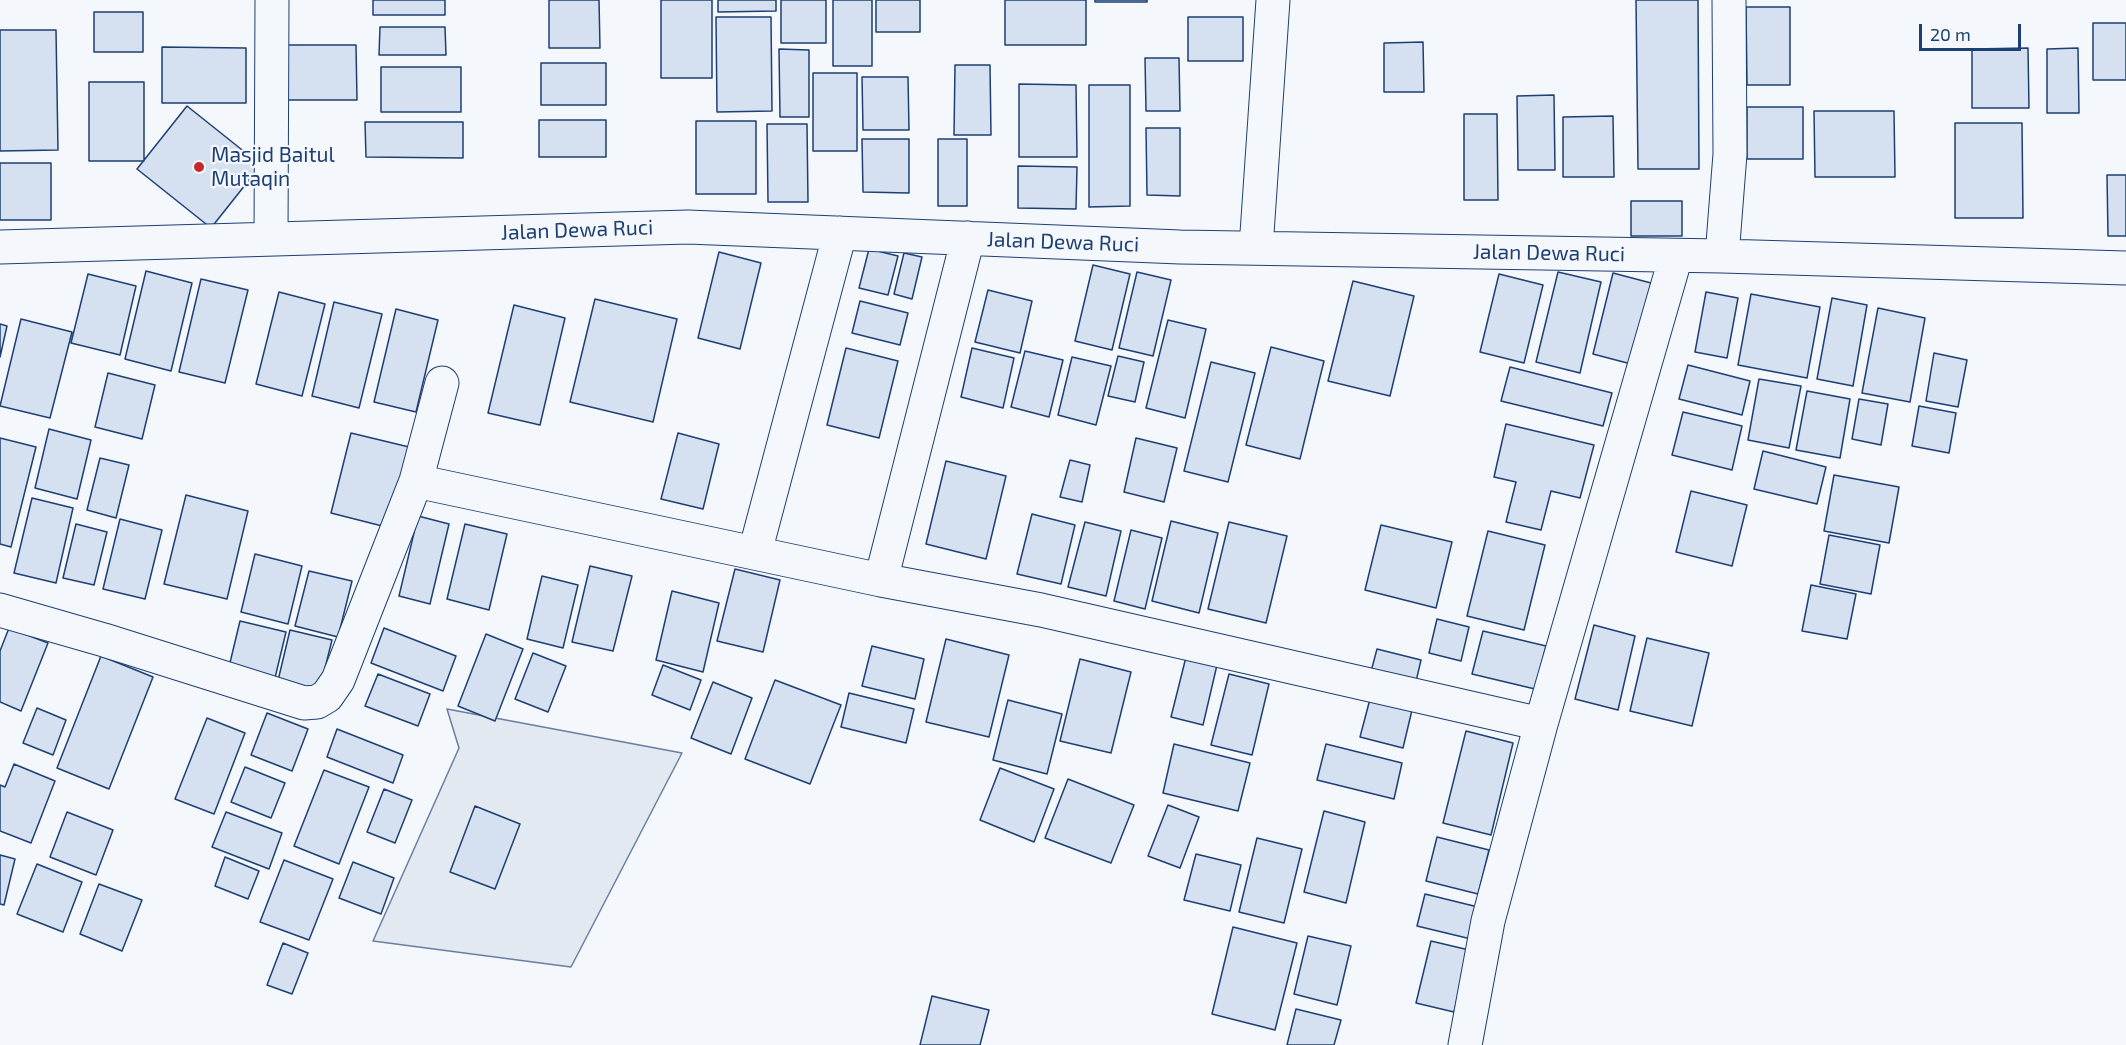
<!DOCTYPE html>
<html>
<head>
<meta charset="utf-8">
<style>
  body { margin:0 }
  #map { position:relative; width:2126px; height:1045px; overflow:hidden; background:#f4f7fb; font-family:"Exo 2",sans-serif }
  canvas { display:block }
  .scale { position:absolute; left:1919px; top:24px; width:102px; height:27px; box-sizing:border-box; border:3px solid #1d3f73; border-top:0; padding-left:8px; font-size:18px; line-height:21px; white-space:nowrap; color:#1d3f73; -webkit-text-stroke:4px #f4f7fb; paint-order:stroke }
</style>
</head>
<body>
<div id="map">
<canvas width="2126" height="1045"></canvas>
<div class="scale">20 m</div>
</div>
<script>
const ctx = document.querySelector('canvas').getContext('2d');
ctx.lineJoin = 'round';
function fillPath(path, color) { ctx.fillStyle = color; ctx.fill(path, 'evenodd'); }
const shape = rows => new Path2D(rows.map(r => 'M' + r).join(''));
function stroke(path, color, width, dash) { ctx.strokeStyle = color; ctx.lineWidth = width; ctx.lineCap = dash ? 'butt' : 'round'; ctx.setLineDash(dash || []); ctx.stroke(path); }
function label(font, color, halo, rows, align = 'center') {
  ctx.font = font + ' "Exo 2",sans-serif'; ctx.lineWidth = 4.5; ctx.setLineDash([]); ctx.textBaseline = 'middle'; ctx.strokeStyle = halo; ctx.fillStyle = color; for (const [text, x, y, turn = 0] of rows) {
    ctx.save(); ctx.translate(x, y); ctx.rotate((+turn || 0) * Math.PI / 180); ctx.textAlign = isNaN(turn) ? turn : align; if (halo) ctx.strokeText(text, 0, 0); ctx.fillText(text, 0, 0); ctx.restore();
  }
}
const green = shape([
  [447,709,682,753,571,967,373,941,459,748,447,709]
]);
const building = shape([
  [373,0,445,0,445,15,373,15,373,0],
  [549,0,599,0,600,48,549,48,549,0],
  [661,0,712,0,712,78,661,78,661,0],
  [718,0,776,0,776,11,718,12,718,0],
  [781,0,826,0,826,43,781,43,781,0],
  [833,0,872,0,872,66,833,66,833,0],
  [876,0,920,0,920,32,876,32,876,0],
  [1005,0,1086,0,1086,45,1005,45,1005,0],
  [1095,0,1147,0,1147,2,1095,2,1095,0],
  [1636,0,1698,0,1699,169,1638,169,1636,0],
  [1746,7,1790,7,1790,85,1747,85,1746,7],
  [94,12,143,12,143,52,94,52,94,12],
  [716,17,771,17,772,111,717,112,716,17],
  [1188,17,1243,17,1243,61,1188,61,1188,17],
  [2093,23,2126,23,2126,80,2093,80,2093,23],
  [380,27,445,27,446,55,379,55,380,27],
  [0,30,56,30,58,150,0,151,0,30],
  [1423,42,1424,92,1384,92,1384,43,1423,42],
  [283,45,356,45,357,100,283,100,283,45],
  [162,47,246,48,246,103,162,103,162,47],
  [2028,48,2029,108,1972,108,1972,49,2028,48],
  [2078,48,2079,113,2047,113,2047,49,2078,48],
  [779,49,809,50,809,117,780,117,779,49],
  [1145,58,1179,58,1180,111,1146,111,1145,58],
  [541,63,606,63,606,105,541,105,541,63],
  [955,65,990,65,991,135,954,135,955,65],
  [381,67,461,67,461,112,381,112,381,67],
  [813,73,857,73,857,151,813,151,813,73],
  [862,77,908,77,909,130,863,130,862,77],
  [89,82,144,82,144,161,89,161,89,82],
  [1019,84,1076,85,1077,157,1019,157,1019,84],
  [1089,85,1130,85,1130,206,1089,207,1089,85],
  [1554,95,1555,170,1518,170,1517,96,1554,95],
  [187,106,261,165,211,228,137,169,187,106],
  [1747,107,1803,107,1803,159,1747,159,1747,107],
  [1814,111,1894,111,1895,177,1815,177,1814,111],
  [1464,114,1497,114,1498,200,1464,200,1464,114],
  [1613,116,1614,177,1563,177,1563,117,1613,116],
  [539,120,606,120,606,157,539,157,539,120],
  [696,121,756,121,756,194,696,194,696,121],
  [365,122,463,122,463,158,366,157,365,122],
  [1955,123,2022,123,2023,218,1955,218,1955,123],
  [767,124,807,124,808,202,768,202,767,124],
  [1146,128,1180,128,1180,196,1147,195,1146,128],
  [862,139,909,139,909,193,863,192,862,139],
  [938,139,967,139,967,206,938,206,938,139],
  [0,163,51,163,51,220,0,220,0,163],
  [1018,166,1077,167,1076,209,1018,208,1018,166],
  [2107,175,2126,175,2126,236,2108,236,2107,175],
  [1631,201,1682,201,1682,236,1631,236,1631,201],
  [869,249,898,256,888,295,859,288,869,249],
  [719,252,761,263,740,349,698,338,719,252],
  [904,253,922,257,912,299,894,294,904,253],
  [1093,265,1130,274,1112,350,1075,341,1093,265],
  [146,271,192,283,171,371,125,359,146,271],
  [1137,272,1171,280,1153,356,1119,348,1137,272],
  [1558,272,1601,282,1580,373,1536,362,1558,272],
  [1613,273,1651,283,1631,364,1593,354,1613,273],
  [88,274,136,286,120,355,71,343,88,274],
  [1499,274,1543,285,1524,363,1480,352,1499,274],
  [201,279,248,290,225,383,179,372,201,279],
  [1353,281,1414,296,1390,396,1328,381,1353,281],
  [988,290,1032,301,1020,353,975,342,988,290],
  [279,292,325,304,302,396,256,384,279,292],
  [1706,292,1738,298,1727,358,1695,352,1706,292],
  [1751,294,1820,307,1807,378,1738,365,1751,294],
  [1832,298,1867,305,1853,386,1817,379,1832,298],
  [595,299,677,319,653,422,570,402,595,299],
  [860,301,908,313,900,345,852,333,860,301],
  [334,302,382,314,359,408,312,396,334,302],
  [514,305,565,318,540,425,488,413,514,305],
  [1878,308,1925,318,1910,402,1862,393,1878,308],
  [396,309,438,320,416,412,374,402,396,309],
  [21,319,72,332,50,418,0,406,21,319],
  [1168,320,1206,329,1185,418,1146,408,1168,320],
  [0,324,7,326,0,357,0,324],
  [1271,347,1324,361,1300,459,1246,445,1271,347],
  [846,348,898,361,879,438,827,425,846,348],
  [972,348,1014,358,1003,408,961,397,972,348],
  [1025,351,1063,360,1049,417,1011,407,1025,351],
  [1934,353,1967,360,1958,407,1926,401,1934,353],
  [1118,356,1144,362,1135,402,1108,396,1118,356],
  [1072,357,1111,366,1096,425,1058,415,1072,357],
  [1211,362,1255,373,1228,482,1184,471,1211,362],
  [1688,365,1750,381,1742,415,1679,399,1688,365],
  [1510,367,1612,393,1603,426,1501,401,1510,367],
  [108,373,155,385,142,439,95,427,108,373],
  [1759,379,1801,386,1789,448,1748,440,1759,379],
  [1807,391,1850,399,1840,458,1796,450,1807,391],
  [1859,399,1888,404,1881,445,1852,439,1859,399],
  [1919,406,1956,413,1949,453,1912,446,1919,406],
  [1683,412,1742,426,1732,470,1672,455,1683,412],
  [1506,424,1594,445,1580,498,1551,491,1541,530,1506,522,1516,482,1494,477,1506,424],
  [49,429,91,440,77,499,35,488,49,429],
  [351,433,409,447,390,528,331,513,351,433],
  [678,433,719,444,703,509,661,499,678,433],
  [0,438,36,447,11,547,0,544,0,438],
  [1136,438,1177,448,1164,502,1124,492,1136,438],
  [1763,451,1826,467,1817,504,1754,489,1763,451],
  [100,458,129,465,116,518,87,510,100,458],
  [1070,460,1090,465,1082,502,1060,497,1070,460],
  [946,461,1006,476,986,559,926,544,946,461],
  [1834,475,1899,487,1889,543,1824,531,1834,475],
  [1691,491,1747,505,1732,566,1676,552,1691,491],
  [186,495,248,511,227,599,164,584,186,495],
  [32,498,73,508,56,583,14,573,32,498],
  [1032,514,1075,525,1061,584,1017,574,1032,514],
  [418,516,449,524,430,604,399,596,418,516],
  [120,519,162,530,145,599,103,589,120,519],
  [1171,521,1218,533,1199,613,1152,601,1171,521],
  [1085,522,1121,531,1106,596,1068,587,1085,522],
  [1229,522,1287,536,1266,623,1208,609,1229,522],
  [76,524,107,532,94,585,63,578,76,524],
  [465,524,507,534,489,610,447,599,465,524],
  [1381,525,1452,542,1436,608,1365,590,1381,525],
  [1131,530,1162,538,1145,609,1114,601,1131,530],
  [1488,531,1545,545,1524,630,1467,616,1488,531],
  [1829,535,1880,545,1871,594,1820,584,1829,535],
  [255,554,302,566,288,624,241,612,255,554],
  [590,566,632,576,613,651,572,642,590,566],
  [735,569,780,580,763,652,717,641,735,569],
  [309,571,352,581,338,637,295,626,309,571],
  [542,576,578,585,563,648,527,639,542,576],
  [1811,585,1856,594,1847,639,1802,631,1811,585],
  [672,591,719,603,703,672,656,660,672,591],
  [1437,619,1469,627,1461,661,1429,653,1437,619],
  [240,621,286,632,274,682,228,671,240,621],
  [1594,625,1635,636,1618,710,1575,699,1594,625],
  [9,628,48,643,21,711,0,702,0,651,9,628],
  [384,628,456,656,443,691,371,663,384,628],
  [290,630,332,640,317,700,276,689,290,630],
  [1483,631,1546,646,1535,689,1472,674,1483,631],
  [486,634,523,649,495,721,458,706,486,634],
  [1647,638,1709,653,1692,726,1630,711,1647,638],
  [946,639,1009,655,989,737,926,722,946,639],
  [872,646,924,659,915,699,862,686,872,646],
  [1377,649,1421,660,1414,690,1369,679,1377,649],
  [533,653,566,666,548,712,515,699,533,653],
  [101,656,153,677,109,789,57,768,101,656],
  [1186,657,1217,665,1203,725,1171,717,1186,657],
  [1080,659,1131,672,1111,753,1060,741,1080,659],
  [663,665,701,680,690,710,652,695,663,665],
  [378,674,430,694,418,726,365,706,378,674],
  [1229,674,1269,684,1252,755,1211,745,1229,674],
  [775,680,841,705,810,784,745,759,775,680],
  [713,682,752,698,731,754,691,738,713,682],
  [849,693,914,709,906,743,841,727,849,693],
  [1370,699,1412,710,1403,748,1360,737,1370,699],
  [1008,700,1062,714,1047,774,993,760,1008,700],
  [37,708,66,720,53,755,23,743,37,708],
  [267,713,308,729,292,771,251,755,267,713],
  [207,718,245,733,214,814,175,799,207,718],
  [337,729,403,755,393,783,327,757,337,729],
  [1466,731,1513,743,1491,835,1443,823,1466,731],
  [1174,744,1250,763,1238,811,1163,793,1174,744],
  [1326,744,1402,763,1394,799,1317,780,1326,744],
  [14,764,55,781,31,843,0,831,0,785,5,787,14,764],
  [245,767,285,783,271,818,231,802,245,767],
  [1000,768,1054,789,1034,842,980,820,1000,768],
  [324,770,369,787,339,864,294,846,324,770],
  [1068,779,1134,805,1111,863,1045,838,1068,779],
  [384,789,412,800,395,843,367,832,384,789],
  [1168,805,1199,817,1180,868,1148,856,1168,805],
  [475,806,520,824,495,889,450,872,475,806],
  [1324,811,1365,822,1346,903,1304,892,1324,811],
  [67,812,113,830,96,875,50,857,67,812],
  [226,812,282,833,269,869,212,847,226,812],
  [1437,837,1489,850,1478,894,1426,881,1437,837],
  [1257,838,1302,849,1284,923,1239,912,1257,838],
  [1196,854,1241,865,1230,911,1184,900,1196,854],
  [0,855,15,859,4,905,0,904,0,855],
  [225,857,259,871,248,899,215,886,225,857],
  [284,860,333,879,309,940,260,922,284,860],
  [353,862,394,878,381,914,339,898,353,862],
  [37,864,82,882,63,932,17,914,37,864],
  [99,884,142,900,122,951,80,934,99,884],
  [1425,894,1478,907,1471,939,1417,926,1425,894],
  [1233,927,1297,943,1275,1030,1212,1014,1233,927],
  [1308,936,1351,946,1337,1005,1294,994,1308,936],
  [1431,941,1469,950,1454,1012,1416,1003,1431,941],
  [283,943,308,953,292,994,267,985,283,943],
  [932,996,989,1010,980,1045,920,1045,932,996],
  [1296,1009,1341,1020,1334,1045,1287,1045,1296,1009]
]);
const minor = shape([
  [271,239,272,0],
  [0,247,688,227,1180,247,1722,256,2126,268],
  [1256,248,1273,0],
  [1722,256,1730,154,1729,0],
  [416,481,442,383],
  [755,552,840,233],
  [881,580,968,238],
  [0,610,104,640,304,703,317,702,327,696,338,680,416,481,881,580,1041,610,1541,724],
  [1465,1045,1488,921,1541,724,1676,256]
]);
const markers = [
  [199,167,6,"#c62828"]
];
const poiNames = [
  ["Masjid Baitul",211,155],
  ["Mutaqin",211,179]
];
const streetNames = [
  ["Jalan Dewa Ruci",577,230,-2],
  ["Jalan Dewa Ruci",1063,242,2],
  ["Jalan Dewa Ruci",1549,253,1]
];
fillPath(green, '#e3e9f0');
stroke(green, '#687fa3', 1.5);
fillPath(building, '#d5e0f0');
stroke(building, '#1d3f73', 1.5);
stroke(minor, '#1d3f73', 35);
stroke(minor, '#f4f7fb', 33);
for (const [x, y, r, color] of markers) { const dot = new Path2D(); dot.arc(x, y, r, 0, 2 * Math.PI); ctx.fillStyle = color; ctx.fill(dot); stroke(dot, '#f4f7fb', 2); }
label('21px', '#1d3f73', '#f4f7fb', poiNames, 'left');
label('21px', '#1d3f73', '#f4f7fb', streetNames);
</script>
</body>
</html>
